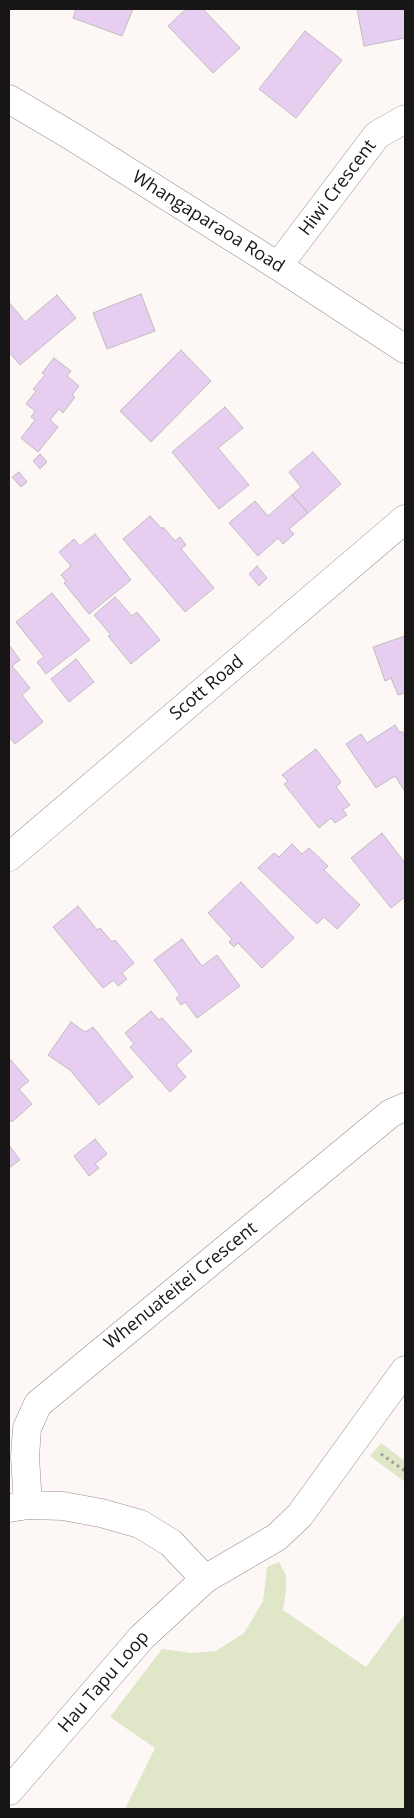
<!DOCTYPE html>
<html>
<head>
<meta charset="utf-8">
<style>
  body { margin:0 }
  #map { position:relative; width:414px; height:1818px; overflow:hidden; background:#fdf8f6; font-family:"Open Sans",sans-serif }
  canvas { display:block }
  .frame { position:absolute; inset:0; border:10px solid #171515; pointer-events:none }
</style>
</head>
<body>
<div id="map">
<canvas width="414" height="1818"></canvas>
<div class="frame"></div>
</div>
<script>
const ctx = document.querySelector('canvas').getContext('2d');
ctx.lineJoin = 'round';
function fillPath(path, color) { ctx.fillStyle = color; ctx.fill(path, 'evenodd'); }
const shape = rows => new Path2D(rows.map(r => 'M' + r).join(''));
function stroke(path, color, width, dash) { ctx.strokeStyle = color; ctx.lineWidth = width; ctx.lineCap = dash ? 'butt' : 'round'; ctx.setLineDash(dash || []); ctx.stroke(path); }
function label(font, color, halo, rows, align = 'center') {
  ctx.font = font + ' "Open Sans",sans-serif'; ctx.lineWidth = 4.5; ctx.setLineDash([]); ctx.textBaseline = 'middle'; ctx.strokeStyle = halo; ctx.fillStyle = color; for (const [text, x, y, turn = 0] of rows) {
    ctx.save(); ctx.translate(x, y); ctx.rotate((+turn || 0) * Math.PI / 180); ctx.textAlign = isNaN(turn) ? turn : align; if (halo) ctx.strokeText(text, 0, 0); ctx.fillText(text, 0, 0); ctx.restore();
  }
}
const green = shape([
  [381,1443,405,1461,405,1482,370,1456],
  [279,1562,286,1575,286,1591,283,1610,366,1667,405,1614,405,1809,125,1809,155,1748,110,1717,162,1649,192,1653,216,1651,244,1633,263,1601,267,1567]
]);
const building = shape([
  [76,9,133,9,122,36,73,18,76,9],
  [186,9,203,9,240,48,213,73,168,26,186,9],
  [357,9,405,9,405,38,364,46,357,9],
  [305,31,342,60,296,118,259,89,305,31],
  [141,294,155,331,107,349,93,313,141,294],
  [57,295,76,318,20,365,9,352,9,302,25,322,57,295],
  [181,350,211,381,151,442,120,411,181,350],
  [54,358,71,371,67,376,79,386,72,395,75,397,63,413,59,409,50,420,58,427,38,452,21,438,35,420,31,417,35,411,26,404,36,391,33,389,45,375,42,373,54,358],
  [225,407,243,428,218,448,249,485,219,509,172,452,225,407],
  [313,452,341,484,308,513,292,495,301,487,289,472,313,452],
  [40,454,47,462,40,469,33,461,40,454],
  [19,472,27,482,21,487,12,477,19,472],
  [292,495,308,513,289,529,294,534,283,544,278,538,258,556,229,523,255,501,268,516,292,495],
  [150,516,162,529,163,527,175,541,180,537,186,545,181,549,214,588,185,612,123,539,150,516],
  [95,534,131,580,89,614,64,583,66,581,61,575,71,566,59,552,74,539,80,546,95,534],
  [257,566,267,578,259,586,249,574,257,566],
  [52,593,90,640,46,674,37,662,44,657,16,622,52,593],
  [115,597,132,616,137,612,160,640,131,664,108,636,111,635,94,615,115,597],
  [405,636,405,693,398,695,391,678,385,681,373,647,405,636],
  [9,645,20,660,12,666,30,688,22,695,43,722,15,744,9,737,9,645],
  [76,659,94,682,69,702,51,679,76,659],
  [395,725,400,733,402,731,405,737,405,792,395,776,376,788,346,744,361,734,367,743,395,725],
  [316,749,341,782,336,787,350,805,343,810,347,815,335,823,331,818,319,828,284,784,288,781,282,775,316,749],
  [382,833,405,863,405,897,391,908,351,858,382,833],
  [292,844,302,854,309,848,328,866,324,870,360,905,337,929,324,917,317,924,258,868,274,853,279,857,292,844],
  [241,882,294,938,262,968,238,943,234,947,229,942,232,939,208,913,241,882],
  [78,906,97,930,100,928,112,942,115,940,134,963,122,973,127,979,118,986,114,980,103,988,53,927,78,906],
  [182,939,202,966,217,955,240,986,197,1018,185,1002,181,1005,176,998,180,995,154,960,182,939],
  [151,1011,159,1020,162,1018,192,1051,176,1065,186,1077,170,1092,130,1047,134,1044,125,1033,151,1011],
  [71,1022,85,1032,93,1027,133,1077,99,1105,70,1070,48,1055,71,1022],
  [9,1058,29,1081,19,1089,32,1104,12,1122,9,1119,9,1058],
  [95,1139,107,1154,95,1164,99,1168,89,1176,74,1156,95,1139],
  [9,1145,20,1160,9,1168,9,1145]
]);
const path = shape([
  [381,1454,405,1471]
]);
const street = shape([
  [278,266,377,135,405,119],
  [9,857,405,519],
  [28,1505,25,1457,27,1428,38,1404,391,1113,405,1107],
  [9,1508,28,1505,63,1506,101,1513,140,1524,171,1543,205,1579],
  [9,1791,142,1637,205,1579,277,1537,300,1515,405,1370]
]);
const primary = shape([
  [9,99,73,137,278,266,405,349]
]);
const streetNames = [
  ["Hiwi Crescent",338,188,-53],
  ["Whangaparaoa Road",208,222,32],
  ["Scott Road",207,688,-40],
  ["Whenuateitei Crescent",181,1286,-39],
  ["Hau Tapu Loop",104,1682,-49]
];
fillPath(green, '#e0e7c9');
fillPath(building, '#e7cef0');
stroke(building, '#bfbcc0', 1);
stroke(street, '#969190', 29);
stroke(primary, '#969190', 29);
stroke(path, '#9e9a99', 3, [2.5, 4]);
stroke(street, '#fff', 28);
stroke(primary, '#fff', 28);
label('18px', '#171515', '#fff', streetNames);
</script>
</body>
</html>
